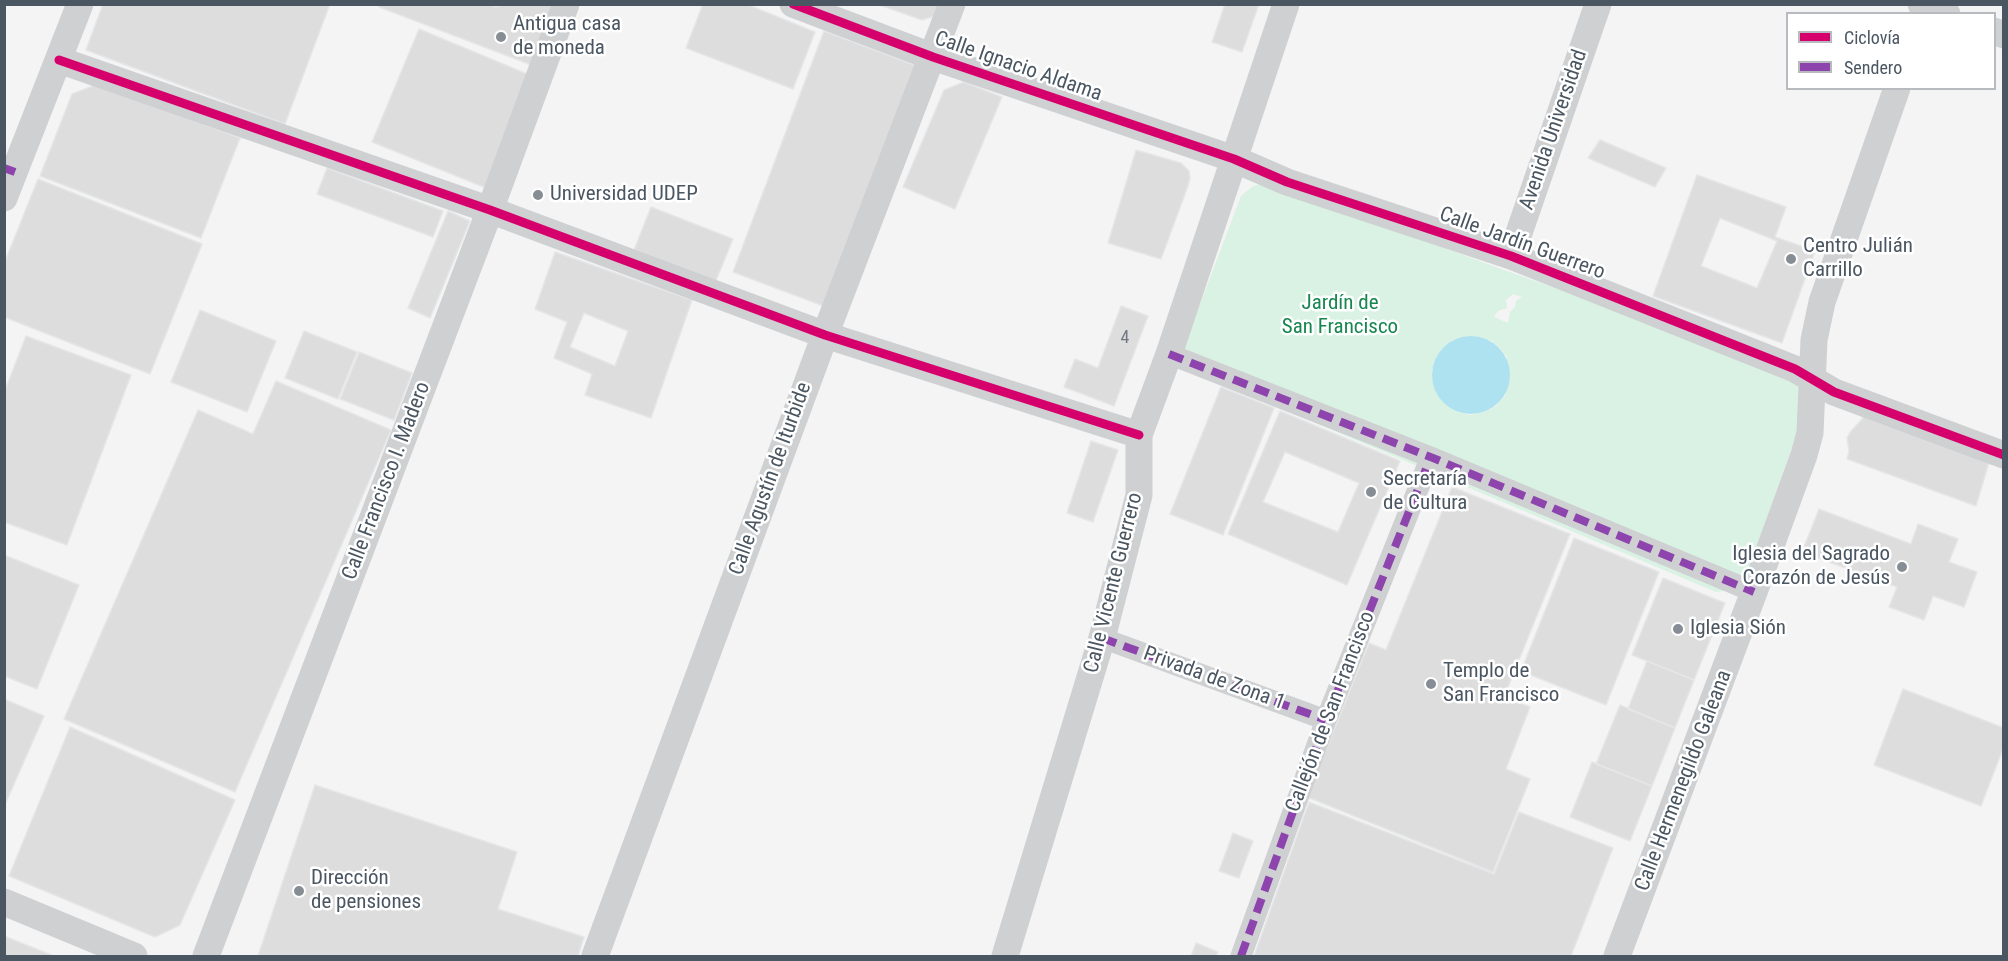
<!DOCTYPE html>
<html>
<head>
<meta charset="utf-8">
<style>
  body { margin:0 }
  #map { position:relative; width:2008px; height:961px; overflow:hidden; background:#f4f4f4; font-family:"Roboto Condensed",sans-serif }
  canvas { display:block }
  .frame { position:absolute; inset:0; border:6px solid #4a5661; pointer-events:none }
  .legend { position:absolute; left:1786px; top:12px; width:210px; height:78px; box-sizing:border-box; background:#fff; border:2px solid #b7bbc0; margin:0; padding:8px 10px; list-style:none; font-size:18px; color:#4a5661 }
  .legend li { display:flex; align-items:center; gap:12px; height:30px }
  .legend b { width:30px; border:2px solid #b7bbc0 }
</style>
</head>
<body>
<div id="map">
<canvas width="2008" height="961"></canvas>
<div class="frame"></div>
<ul class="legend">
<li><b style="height:8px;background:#d6006c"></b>Ciclovía</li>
<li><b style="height:8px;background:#8e44ad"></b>Sendero</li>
</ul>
</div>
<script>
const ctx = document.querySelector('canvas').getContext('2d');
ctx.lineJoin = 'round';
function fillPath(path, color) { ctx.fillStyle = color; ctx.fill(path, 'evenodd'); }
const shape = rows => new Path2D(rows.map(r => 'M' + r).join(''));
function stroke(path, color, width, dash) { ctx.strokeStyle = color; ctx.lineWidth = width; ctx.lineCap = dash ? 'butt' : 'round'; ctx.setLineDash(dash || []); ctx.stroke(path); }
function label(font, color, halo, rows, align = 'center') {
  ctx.font = font + ' "Roboto Condensed",sans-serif'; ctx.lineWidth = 5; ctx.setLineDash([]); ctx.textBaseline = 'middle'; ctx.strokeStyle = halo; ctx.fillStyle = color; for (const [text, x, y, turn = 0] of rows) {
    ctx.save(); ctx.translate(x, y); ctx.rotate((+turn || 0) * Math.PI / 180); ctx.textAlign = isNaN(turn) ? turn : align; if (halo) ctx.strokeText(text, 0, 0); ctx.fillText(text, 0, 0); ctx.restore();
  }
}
const green = shape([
  [1261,184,1270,184,1504,270,1794,372,1807,406,1745,578,1731,590,1716,592,1204,376,1184,351,1186,341,1241,196,1253,186],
  [1513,294,1522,297,1516,301,1515,307,1510,312,1508,323,1494,317,1498,311,1507,308,1506,300],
  [1453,340,1490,340,1500,348,1507,358,1505,396,1496,406,1484,412,1471,415,1458,412,1433,383,1432,370,1436,358,1443,348]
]);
const water = shape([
  '1432 375a39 39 0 1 1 78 0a39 39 0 1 1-78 0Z'
]);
const building = shape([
  [103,4,330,4,285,124,86,50,103,4],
  [380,4,488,4,496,7,505,4,557,4,534,66,379,7,380,4],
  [703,4,746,4,815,32,793,89,686,48,703,4],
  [877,4,941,4,938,15,922,20,877,4],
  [1225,4,1259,4,1242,52,1212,42,1225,4],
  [419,29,532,76,486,188,372,142,419,29],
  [824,31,917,66,826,307,733,272,824,31],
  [964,82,1002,97,955,209,903,187,944,90,964,82],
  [98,84,240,138,201,238,40,176,72,94,98,84],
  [1600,140,1666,168,1655,187,1588,158,1600,140],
  [1136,150,1181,163,1189,171,1190,178,1188,186,1161,259,1108,243,1136,150],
  [327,168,443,211,433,237,317,194,327,168],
  [1697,175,1786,207,1775,237,1815,251,1782,343,1653,296,1697,175],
  [1720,218,1777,241,1757,288,1701,266,1720,218],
  [38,179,202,244,150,374,4,317,4,264,38,179],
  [651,207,733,239,715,283,634,250,651,207],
  [448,211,470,221,430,318,408,308,448,211],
  [555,252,692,300,651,418,585,395,592,374,554,358,567,322,535,309,555,252],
  [584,313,628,331,615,366,570,347,584,313],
  [1121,306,1148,316,1114,406,1064,387,1075,359,1098,368,1121,306],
  [200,310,276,341,247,412,171,382,200,310],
  [304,331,357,352,338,399,285,378,304,331],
  [26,336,131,375,67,545,4,522,4,393,26,336],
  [359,352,412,373,394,420,340,399,359,352],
  [276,381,391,430,235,792,64,719,198,410,253,434,276,381],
  [1221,387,1274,408,1223,535,1170,514,1221,387],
  [1866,410,1990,459,1976,506,1847,459,1849,451,1847,438,1851,431,1862,419,1866,410],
  [1280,411,1400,461,1347,585,1228,534,1280,411],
  [1285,452,1359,483,1338,532,1263,502,1285,452],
  [1091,441,1118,450,1093,522,1067,513,1091,441],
  [1452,487,1570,534,1504,697,1530,707,1506,769,1530,779,1493,872,1307,797,1369,643,1386,650,1452,487],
  [1819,509,1911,544,1918,524,1958,539,1949,562,1977,572,1964,607,1933,596,1924,620,1889,607,1897,587,1802,552,1819,509],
  [1574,538,1659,572,1606,705,1521,671,1574,538],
  [4,555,79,585,37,689,4,676,4,555],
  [1663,578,1725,603,1694,680,1632,655,1663,578],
  [1647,661,1694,680,1675,728,1628,709,1647,661],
  [1903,689,2004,728,2004,746,1981,806,1874,765,1903,689],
  [4,699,44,716,4,807,4,699],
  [1620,705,1675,728,1652,786,1596,764,1620,705],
  [70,727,235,800,180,925,155,937,9,876,70,727],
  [1592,762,1652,786,1630,841,1570,817,1592,762],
  [315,785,517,852,498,909,584,937,578,956,258,956,315,785],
  [1309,802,1494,874,1519,812,1613,848,1571,956,1254,956,1309,802],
  [1233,833,1253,841,1239,878,1219,871,1233,833],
  [4,936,54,956,4,956,4,936],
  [1196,943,1218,952,1216,956,1191,956,1196,943]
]);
const pedestrian = shape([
  [1169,354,1433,458,1754,592],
  [1102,638,1326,720],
  [1241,956,1326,720,1426,469]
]);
const minor = shape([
  [793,4,933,57,1234,159,1287,182,1511,256,1795,369,1834,392,2004,455],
  [1921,4,1947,14],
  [1994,31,2004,35],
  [59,60,490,210,825,335,1139,435],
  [4,198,80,4],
  [1511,256,1598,4],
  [4,902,134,956],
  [206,956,490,210,566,4],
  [595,956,825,335,952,4],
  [1005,956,1102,638,1139,495,1139,435,1169,354,1286,4],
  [1617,956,1754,592,1804,455,1810,433,1814,340,1822,302,1897,88]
]);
const quiet = shape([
  [4,168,15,172],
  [1169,354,1433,458,1754,592],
  [1102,638,1326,720],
  [1241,956,1326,720,1426,469]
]);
const cycleway = shape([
  [793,4,933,57,1234,159,1287,182,1511,256,1795,369,1834,392,2004,455],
  [59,60,490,210,825,335,1139,435]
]);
const markers = [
  [501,37,6,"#868d94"],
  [538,195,6,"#868d94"],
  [1791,259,6,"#868d94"],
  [1371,492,6,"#868d94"],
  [1902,567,6,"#868d94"],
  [1678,629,6,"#868d94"],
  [1431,684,6,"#868d94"],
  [299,891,6,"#868d94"]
];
const numberNames = [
  ["4",1125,338]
];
const poiNames = [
  ["Antigua casa",513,25],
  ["de moneda",513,49],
  ["Universidad UDEP",550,195],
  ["Centro Julián",1803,247],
  ["Carrillo",1803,271],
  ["Secretaría",1383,480],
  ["de Cultura",1383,504],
  ["Iglesia del Sagrado",1890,555,"right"],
  ["Corazón de Jesús",1890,579,"right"],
  ["Iglesia Sión",1690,629],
  ["Templo de",1443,672],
  ["San Francisco",1443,696],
  ["Dirección",311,879],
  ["de pensiones",311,903]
];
const streetNames = [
  ["Calle Ignacio Aldama",1018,67,19],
  ["Avenida Universidad",1554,130,-71],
  ["Calle Jardín Guerrero",1522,244,20],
  ["Calle Agustín de Iturbide",771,479,-70],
  ["Calle Francisco I. Madero",387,481,-69],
  ["Calle Vicente Guerrero",1114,583,-76],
  ["Privada de Zona 1",1214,679,20],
  ["Callejón de San Francisco",1331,712,-69],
  ["Calle Hermenegildo Galeana",1684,781,-69]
];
const parkNames = [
  ["Jardín de",1340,304],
  ["San Francisco",1340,328]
];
fillPath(green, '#d9f2e3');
fillPath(water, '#aee2f0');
fillPath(building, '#ddddde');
stroke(building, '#e5e6e7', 1.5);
stroke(pedestrian, '#ced0d2', 21);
stroke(minor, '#ced0d2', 27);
stroke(quiet, '#8e44ad', 8, [15, 8]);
stroke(cycleway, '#d6006c', 9);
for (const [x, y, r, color] of markers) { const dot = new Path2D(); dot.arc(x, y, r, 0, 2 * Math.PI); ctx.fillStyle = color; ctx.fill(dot); stroke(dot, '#fff', 2); }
label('18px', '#707881', null, numberNames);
label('21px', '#4a5661', '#fff', poiNames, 'left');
label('21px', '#4a5661', '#fff', streetNames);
label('21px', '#17864f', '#fff', parkNames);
</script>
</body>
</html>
